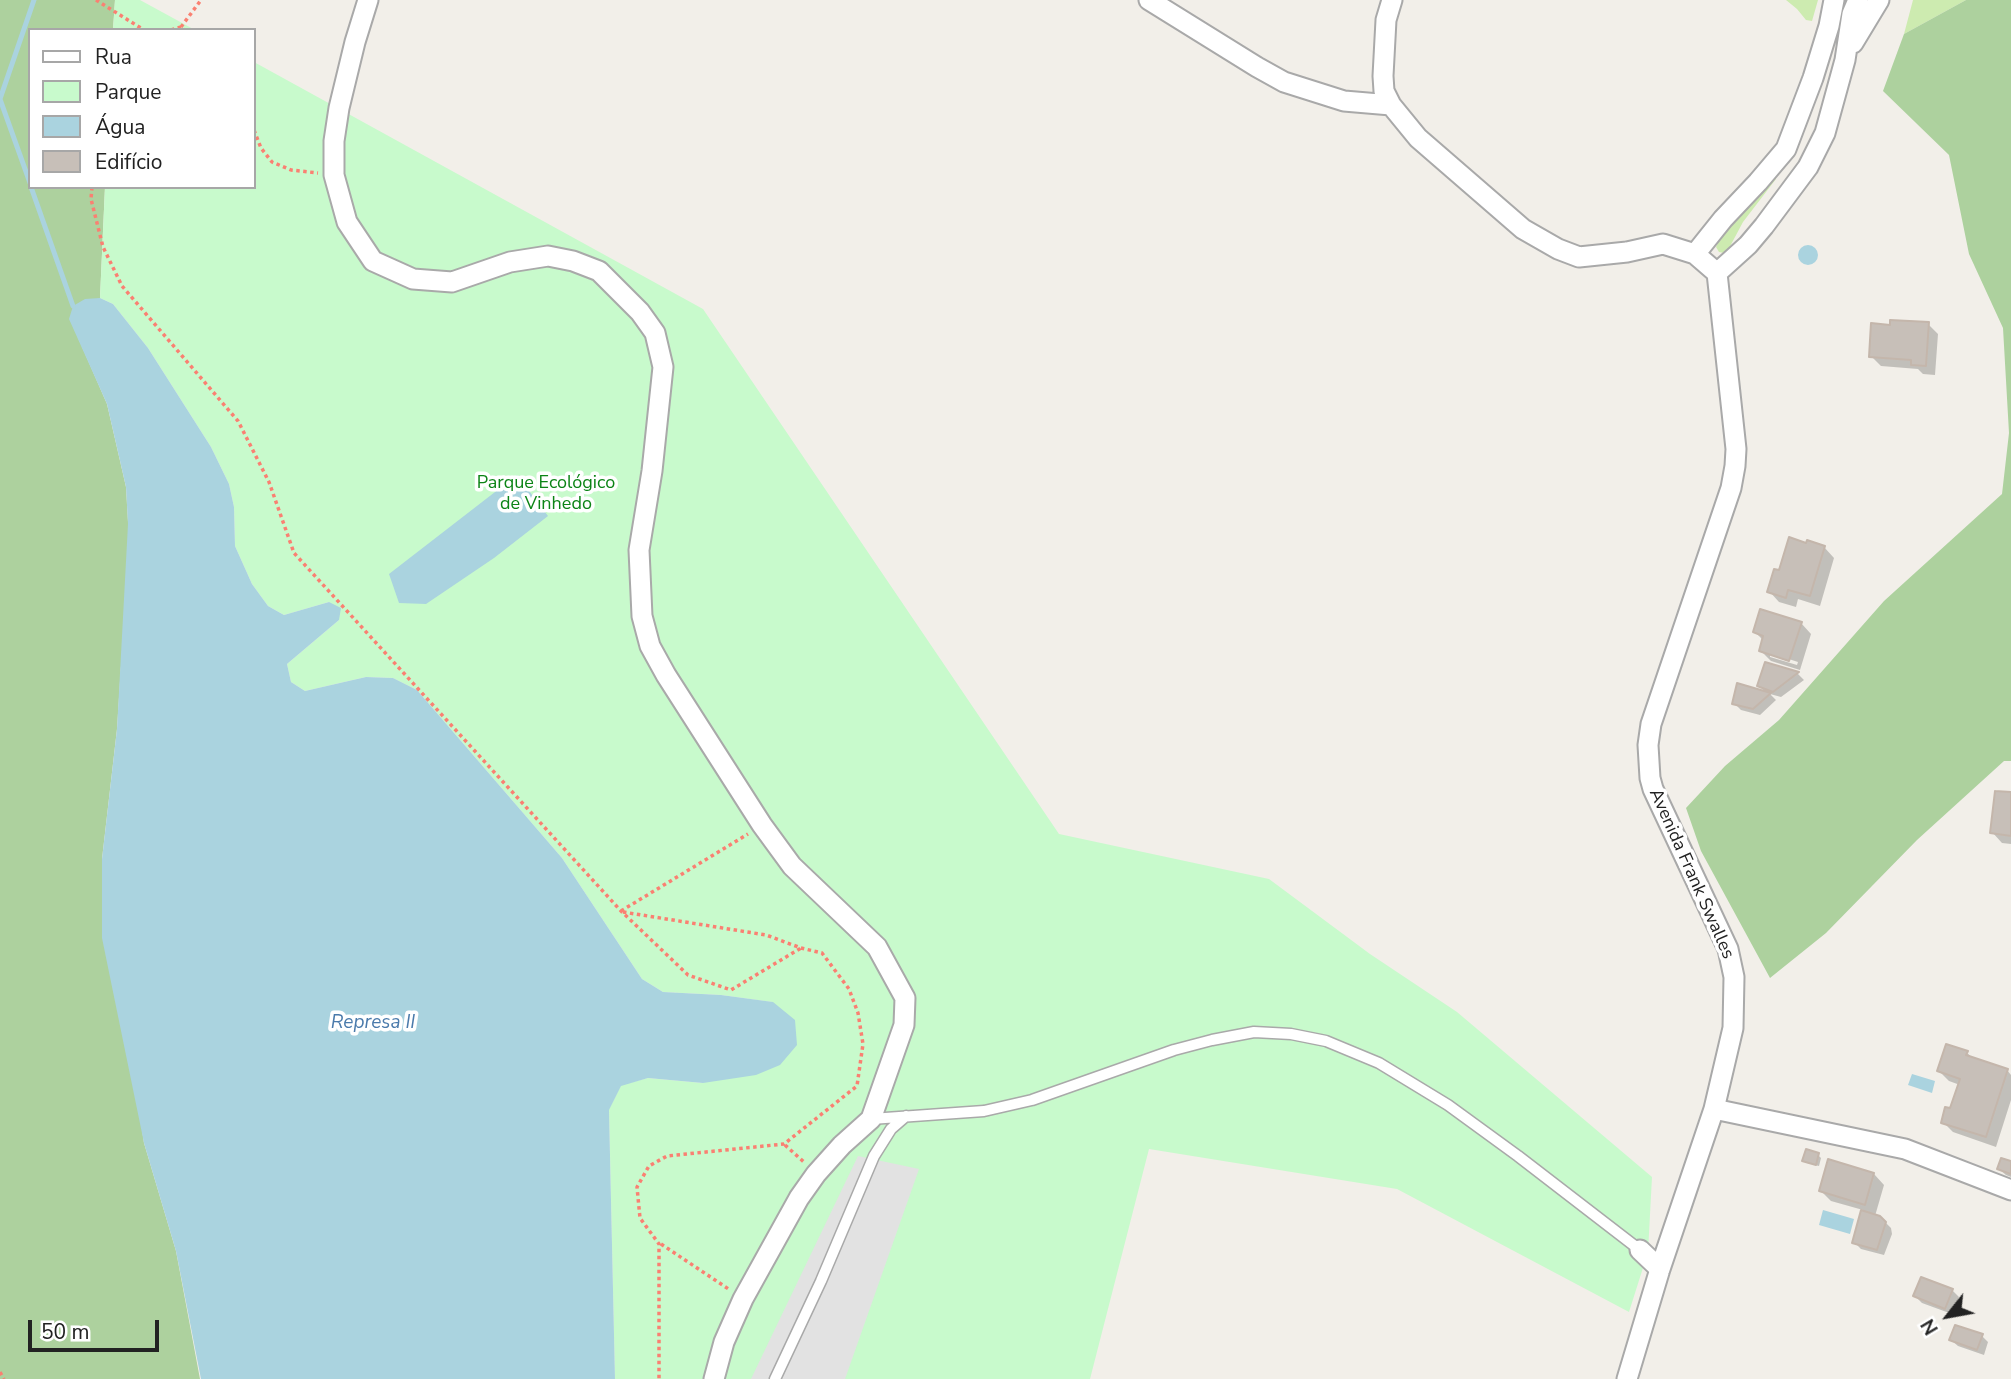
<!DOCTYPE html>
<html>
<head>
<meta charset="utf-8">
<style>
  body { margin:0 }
  #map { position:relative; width:2011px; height:1379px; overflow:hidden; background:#f2efe9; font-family:"Nunito Sans",sans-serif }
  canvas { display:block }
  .legend { position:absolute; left:28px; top:28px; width:228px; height:161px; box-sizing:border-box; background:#fff; border:2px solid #a7a7a7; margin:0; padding:9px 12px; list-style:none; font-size:21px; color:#222 }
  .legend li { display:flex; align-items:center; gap:14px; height:35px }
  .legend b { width:35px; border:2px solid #a7a7a7 }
  .north { position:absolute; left:1913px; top:1281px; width:70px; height:70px; -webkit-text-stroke:5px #fff; paint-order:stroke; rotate:239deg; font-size:19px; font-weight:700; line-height:28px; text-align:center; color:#222 }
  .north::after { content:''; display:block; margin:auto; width:24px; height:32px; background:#222; clip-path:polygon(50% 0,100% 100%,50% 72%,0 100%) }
  .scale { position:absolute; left:28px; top:1320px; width:131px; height:32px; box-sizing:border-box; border:4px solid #222; border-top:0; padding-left:9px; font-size:21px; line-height:24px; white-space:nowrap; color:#222; -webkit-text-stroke:5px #fff; paint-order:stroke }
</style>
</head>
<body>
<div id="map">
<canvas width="2011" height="1379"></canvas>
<ul class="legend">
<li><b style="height:9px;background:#fff"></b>Rua</li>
<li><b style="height:19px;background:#c8facc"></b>Parque</li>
<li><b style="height:19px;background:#aad3df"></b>Água</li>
<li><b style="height:19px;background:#c7bfb8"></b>Edifício</li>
</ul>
<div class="north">N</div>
<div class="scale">50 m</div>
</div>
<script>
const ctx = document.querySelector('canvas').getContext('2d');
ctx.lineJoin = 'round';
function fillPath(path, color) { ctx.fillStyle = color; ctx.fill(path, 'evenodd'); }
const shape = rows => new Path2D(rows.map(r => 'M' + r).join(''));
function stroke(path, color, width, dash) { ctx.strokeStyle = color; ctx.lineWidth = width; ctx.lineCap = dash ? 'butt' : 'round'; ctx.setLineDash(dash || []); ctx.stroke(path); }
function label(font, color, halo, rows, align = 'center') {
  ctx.font = font + ' "Nunito Sans",sans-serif'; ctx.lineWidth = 7; ctx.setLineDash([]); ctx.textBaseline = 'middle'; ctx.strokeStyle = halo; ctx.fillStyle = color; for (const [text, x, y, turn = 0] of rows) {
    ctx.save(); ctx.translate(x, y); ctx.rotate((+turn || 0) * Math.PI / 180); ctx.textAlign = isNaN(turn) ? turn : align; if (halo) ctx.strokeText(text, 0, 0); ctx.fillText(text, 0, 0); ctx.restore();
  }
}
const grass = shape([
  [1786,0,1818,0,1812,21,1806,20,1797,9],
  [1913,0,1966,0,1904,34],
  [1775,176,1776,179,1743,222,1727,252,1724,253,1719,252,1716,247,1720,239,1771,177]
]);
const forest = shape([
  [0,0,115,0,113,30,30,30,30,187,105,187,100,298,70,319,107,404,126,487,129,539,117,729,102,859,144,1143,176,1251,200,1379,0,1379],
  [1966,0,2011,0,2011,761,2004,761,1917,840,1826,933,1770,978,1701,851,1686,808,1725,766,1779,720,1884,601,2002,494,2009,433,2003,328,1969,254,1949,155,1883,91,1904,34]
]);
const park = shape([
  [115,0,140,0,195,30,113,30],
  [254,62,703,309,1059,834,1269,879,1370,954,1457,1012,1652,1177,1648,1252,1629,1312,1397,1189,1149,1149,1090,1379,615,1379,609,1109,621,1085,648,1078,703,1083,772,1002,721,995,663,992,642,979,562,858,417,690,393,678,366,677,305,691,291,682,287,664,339,620,329,602,284,615,268,606,252,584,235,546,234,507,229,484,211,447,148,348,113,304,100,298,105,187,254,187]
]);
const parking = shape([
  [858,1156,919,1169,845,1379,751,1379]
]);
const water = shape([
  '1798 255a10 10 0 1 1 20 0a10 10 0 1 1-20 0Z',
  [100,298,113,304,148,348,211,447,229,484,234,507,235,546,252,584,268,606,284,615,329,602,341,608,339,620,287,664,291,682,305,691,366,677,393,678,417,690,562,858,642,979,663,992,721,995,773,1002,795,1020,797,1045,780,1065,756,1075,703,1083,648,1078,621,1086,609,1110,615,1379,201,1379,176,1251,144,1143,102,938,102,859,117,729,128,524,126,487,107,404,69,319,73,306,85,299],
  [517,475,548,516,494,558,426,604,399,603,389,574],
  [1912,1074,1935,1081,1932,1093,1908,1085],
  [1823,1210,1854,1219,1850,1234,1819,1225]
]);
const shadow = shape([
  [1928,324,1938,334,1935,375,1923,374,1918,369,1881,366,1871,356,1891,327],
  [1824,547,1834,558,1820,606,1798,599,1796,607,1779,602,1769,591,1780,572],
  [1801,623,1811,634,1800,670,1771,661,1761,651,1764,641,1755,632],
  [1770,653,1798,662,1797,665,1770,657],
  [1766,664,1798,674,1804,680,1781,697,1770,694,1776,700,1760,715,1741,710,1734,703,1767,693,1759,686],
  [2011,794,2011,844,2002,843,1992,832],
  [1967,1053,1974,1059,2007,1070,2011,1075,2011,1100,1996,1147,1953,1132,1943,1122,1952,1111,1960,1085,1949,1081,1939,1071],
  [1818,1155,1821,1158,1819,1166,1807,1163,1804,1160],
  [2011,1163,2011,1177,2006,1175,1999,1169],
  [1874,1174,1884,1185,1875,1216,1884,1221,1891,1228,1892,1234,1884,1255,1861,1249,1854,1242,1863,1210,1831,1201,1821,1191],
  [1952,1290,1959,1297,1952,1314,1922,1303,1915,1296],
  [1982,1336,1988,1342,1984,1355,1958,1346,1951,1340]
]);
const stream = shape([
  [30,183,0,99,34,0],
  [31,187,73,306]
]);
const building = shape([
  [1890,320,1929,322,1926,366,1911,365,1911,360,1869,357,1871,323,1890,325,1890,320],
  [1789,537,1806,543,1807,540,1825,546,1810,596,1788,590,1786,598,1767,592,1774,569,1779,570,1789,537],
  [1760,609,1802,622,1789,661,1759,651,1763,636,1753,632,1760,609],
  [1765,662,1799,672,1773,692,1757,686,1765,662],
  [1737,683,1771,693,1753,709,1732,704,1737,683],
  [1995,791,2011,792,2011,836,1990,833,1995,791],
  [1946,1044,1968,1051,1966,1055,2008,1069,1986,1137,1941,1123,1945,1107,1950,1108,1960,1079,1937,1071,1946,1044],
  [1806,1149,1819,1153,1816,1165,1802,1161,1806,1149],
  [2001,1158,2011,1161,2011,1174,1997,1169,2001,1158],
  [1828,1159,1874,1173,1865,1205,1819,1191,1828,1159],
  [1861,1210,1880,1216,1886,1222,1877,1250,1852,1243,1861,1210],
  [1921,1277,1953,1289,1945,1309,1913,1296,1921,1277],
  [1955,1325,1983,1334,1977,1350,1949,1340,1955,1325]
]);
const path = shape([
  [96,0,144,30],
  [181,27,201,0],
  [171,30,181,27,185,30],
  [254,130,261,148,272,162,291,170,318,173],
  [92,187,91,199,103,247,122,286,238,421,269,482,294,553,621,911,688,975,731,990,801,948],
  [621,911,748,834],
  [623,912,766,935,801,948,822,953,849,989,858,1013,863,1044,857,1086,784,1144,667,1156,649,1166,637,1187,640,1218,659,1244,659,1379],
  [785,1145,805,1163],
  [661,1244,730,1290],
  [0,1372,4,1379]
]);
const service = shape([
  [871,1119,984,1111,1032,1100,1174,1050,1212,1040,1254,1032,1291,1034,1326,1041,1379,1063,1448,1105,1518,1156,1640,1250],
  [775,1379,821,1281,874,1156,891,1129,906,1116]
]);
const minor = shape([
  [368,0,355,42,339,108,334,141,334,175,347,222,373,261,413,279,452,282,510,262,548,256,573,261,599,271,640,312,655,333,663,367,652,471,639,550,642,616,650,646,666,675,762,825,792,866,877,947,905,998,904,1025,871,1119,842,1145,816,1174,799,1198,743,1299,724,1342,714,1379],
  [1149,0,1257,67,1284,82,1344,101,1391,105],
  [1392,0,1386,20,1383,76,1384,91,1391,105,1418,138,1523,229,1558,249,1579,257,1627,252,1663,244,1695,254,1717,273],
  [1853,43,1879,0],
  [1695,254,1723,219,1758,182,1786,149,1813,78,1829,26,1834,0],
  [1717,273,1748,245,1764,226,1808,167,1825,133,1845,60,1852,14,1858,0],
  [1714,1109,1905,1149,2011,1190],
  [1640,1250,1660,1269],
  [1627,1379,1660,1269,1714,1109,1733,1028,1734,977,1728,949,1653,789,1650,778,1648,745,1651,724,1731,488,1735,466,1736,449,1717,273]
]);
const parkNames = [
  ["Parque Ecológico",546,484],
  ["de Vinhedo",546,505]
];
const streetNames = [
  ["Avenida Frank Swalles",1691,874,66]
];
const waterNames = [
  ["Represa II",373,1023]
];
fillPath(grass, '#cdebb0');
fillPath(forest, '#add19e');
fillPath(park, '#c8facc');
fillPath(parking, '#e2e2e2');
fillPath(water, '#aad3df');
fillPath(shadow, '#0003');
stroke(stream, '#aad3df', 5);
fillPath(building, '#c7bfb8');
stroke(building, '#c4b6ab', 2);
stroke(service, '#a9a9a9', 13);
stroke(minor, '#a9a9a9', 23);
stroke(path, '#fa8072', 3.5, [3.5, 3.5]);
stroke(service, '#fff', 10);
stroke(minor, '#fff', 19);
label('18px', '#0c8416', '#fff', parkNames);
label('18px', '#222', '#fff', streetNames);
label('italic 19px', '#4a7aab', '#fff', waterNames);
</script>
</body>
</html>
